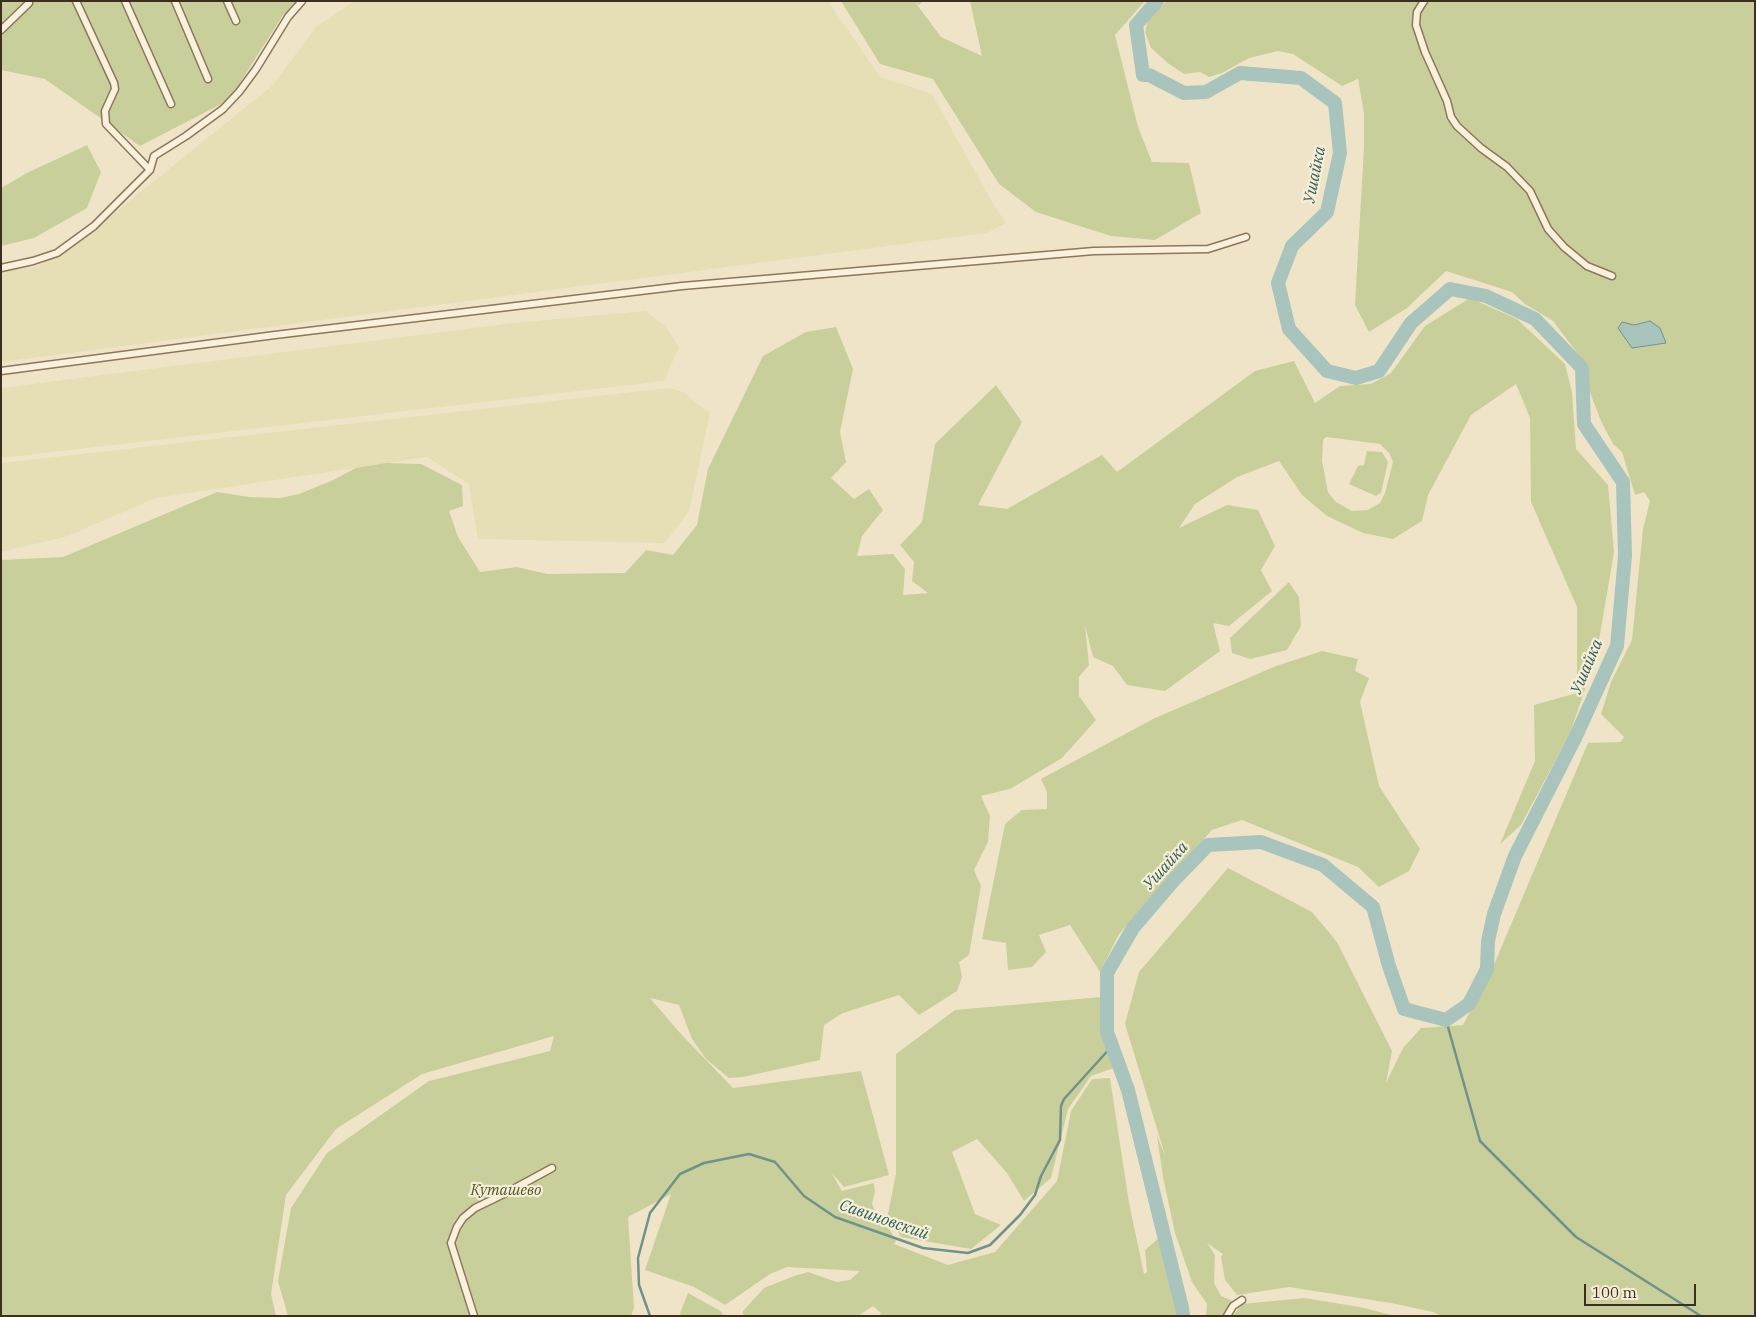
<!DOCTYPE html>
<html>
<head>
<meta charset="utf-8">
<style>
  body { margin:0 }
  #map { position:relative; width:1756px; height:1317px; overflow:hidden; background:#f0e4c8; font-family:"IBM Plex Serif",serif }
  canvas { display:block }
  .frame { position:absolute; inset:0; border:2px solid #3d2e20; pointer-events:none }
  .scale { position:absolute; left:1584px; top:1284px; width:112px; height:22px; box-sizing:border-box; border:2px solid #3d2e20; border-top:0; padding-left:6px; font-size:15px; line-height:18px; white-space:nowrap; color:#3d2e20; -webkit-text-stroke:4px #f7eed8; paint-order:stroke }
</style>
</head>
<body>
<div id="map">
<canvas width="1756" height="1317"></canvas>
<div class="frame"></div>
<div class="scale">100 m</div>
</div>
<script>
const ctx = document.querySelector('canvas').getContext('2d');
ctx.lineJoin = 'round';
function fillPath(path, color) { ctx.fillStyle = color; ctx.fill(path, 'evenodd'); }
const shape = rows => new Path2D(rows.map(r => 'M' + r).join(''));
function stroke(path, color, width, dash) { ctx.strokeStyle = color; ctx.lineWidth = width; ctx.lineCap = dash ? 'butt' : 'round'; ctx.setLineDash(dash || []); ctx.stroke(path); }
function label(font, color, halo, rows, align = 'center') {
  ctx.font = font + ' "IBM Plex Serif",serif'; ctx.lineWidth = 4.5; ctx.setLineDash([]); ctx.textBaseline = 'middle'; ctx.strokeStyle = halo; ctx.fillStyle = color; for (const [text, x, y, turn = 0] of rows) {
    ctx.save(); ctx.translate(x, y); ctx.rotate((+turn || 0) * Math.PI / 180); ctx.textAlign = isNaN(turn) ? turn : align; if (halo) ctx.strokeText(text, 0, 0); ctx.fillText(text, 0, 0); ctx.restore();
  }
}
const farmland = shape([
  [355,1,828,1,880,77,932,94,992,202,1006,223,987,233,1,362,1,270,34,267,65,253,272,86,316,27],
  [645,311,664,325,679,347,664,381,1,458,1,388,513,323],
  [669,388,683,392,710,413,689,511,665,543,478,539,469,484,427,457,156,498,68,536,1,552,1,463]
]);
const green = shape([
  [1,1,304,1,283,15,229,100,140,146,45,79,1,70],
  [841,1,923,1,919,5,915,2,941,37,982,56,970,1,1145,1,1115,35,1138,127,1152,162,1189,163,1201,213,1155,240,1111,236,1036,212,999,184,933,79,880,64],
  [1167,1,1755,1,1755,1316,1441,1316,1433,1312,1391,1303,1289,1287,1237,1295,1225,1280,1221,1257,1223,1254,1207,1243,1215,1255,1214,1283,1221,1296,1233,1301,1223,1316,1206,1316,1207,1304,1192,1282,1175,1233,1163,1177,1157,1136,1165,1155,1125,1024,1139,972,1228,868,1312,912,1337,942,1392,1051,1386,1083,1403,1048,1421,1028,1463,1025,1493,967,1588,743,1621,742,1624,737,1601,714,1611,682,1632,640,1643,529,1650,501,1644,492,1635,495,1622,452,1613,444,1601,421,1589,390,1589,373,1578,354,1553,321,1525,304,1512,292,1446,271,1407,308,1369,332,1355,305,1364,147,1364,113,1358,79,1342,86,1293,54,1278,51,1249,58,1222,73,1209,77,1200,72,1184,74,1169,64,1151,48,1145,32,1149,17],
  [1650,321,1665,343,1632,348,1625,337,1634,325],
  [87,145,101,172,87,208,34,238,1,246,1,188,29,172],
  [1470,298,1517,319,1565,364,1572,392,1576,449,1608,485,1614,552,1596,658,1570,733,1521,825,1500,844,1535,761,1534,705,1577,693,1577,607,1531,502,1530,418,1516,384,1471,415,1428,495,1422,521,1393,539,1363,533,1327,516,1302,495,1279,461,1237,477,1195,504,1179,528,1227,505,1258,510,1275,546,1261,570,1272,591,1229,626,1213,623,1220,651,1165,691,1127,685,1113,666,1093,657,1085,625,1089,665,1079,677,1079,696,1096,720,1062,758,1010,789,981,796,990,816,988,842,974,870,981,886,969,955,959,962,962,977,957,991,919,1015,899,995,843,1013,824,1025,820,1060,743,1077,729,1078,706,1059,692,1039,679,1005,650,998,680,1033,733,1088,861,1071,889,1175,844,1187,831,1172,842,1191,874,1183,875,1192,872,1204,879,1221,890,1230,896,1241,894,1244,948,1265,995,1252,1057,1181,1071,1111,1092,1079,1110,1078,1129,1203,1144,1274,1147,1272,1145,1250,1159,1238,1177,1303,1178,1316,879,1316,881,1313,873,1306,858,1316,743,1316,743,1311,764,1288,794,1276,808,1272,837,1282,850,1280,860,1271,787,1267,770,1274,725,1305,694,1287,645,1270,671,1194,628,1217,634,1308,631,1316,288,1316,278,1281,291,1208,327,1153,429,1081,550,1051,554,1036,422,1074,336,1129,286,1195,271,1294,276,1316,1,1316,1,560,63,557,217,492,249,497,280,498,299,494,331,481,356,468,386,463,421,464,462,485,463,506,449,511,458,537,480,572,517,567,547,574,625,573,646,550,673,555,697,525,708,469,763,356,806,332,836,327,853,369,840,432,846,462,831,478,854,499,869,489,883,510,862,536,857,556,893,554,905,569,903,595,928,593,912,581,914,562,900,545,922,522,935,444,996,385,1022,422,978,505,1007,509,1102,455,1117,472,1255,371,1294,361,1315,403,1340,386,1371,384,1391,373,1425,326],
  [1326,437,1380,444,1389,453,1393,462,1385,493,1380,503,1368,510,1352,511,1336,502,1328,492,1322,461,1323,440],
  [1367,451,1382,452,1388,462,1381,493,1376,496,1349,484,1358,466,1364,465],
  [1289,582,1299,597,1301,626,1287,650,1250,659,1232,653,1230,638],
  [1322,651,1358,659,1355,671,1369,678,1360,702,1379,786,1420,849,1409,871,1379,887,1358,867,1242,820,1212,830,1119,934,1100,972,1070,925,1039,935,1046,952,1032,967,1008,970,1006,943,982,939,1005,824,1022,810,1047,809,1047,792,1041,779,1155,718,1276,666],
  [1102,997,1101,1033,1114,1068,1091,1076,1068,1109,1051,1178,1024,1201,1007,1173,977,1139,952,1152,975,1214,1001,1225,971,1249,901,1237,888,1214,896,1174,896,1054,955,1010],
  [688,1293,722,1312,723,1316,681,1316,680,1313],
  [1304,1298,1360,1307,1395,1316,1233,1316,1242,1304]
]);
const water = shape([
  [1650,321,1660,328,1666,343,1632,348,1618,328,1622,322,1634,325,1650,321]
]);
const stream = shape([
  [1446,1020,1480,1141,1576,1237,1701,1316],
  [650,1316,639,1285,638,1258,650,1213,680,1174,704,1163,749,1154,775,1162,804,1196,835,1217,923,1248,968,1253,990,1245,1020,1215,1035,1195,1041,1176,1060,1140,1061,1106,1064,1099,1112,1046]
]);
const river = shape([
  [1157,1,1136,25,1143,75,1149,75,1184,93,1206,92,1240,73,1301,78,1335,103,1340,153,1327,212,1292,246,1278,283,1289,329,1327,371,1356,378,1379,371,1411,323,1450,289,1486,296,1535,319,1582,368,1584,424,1623,482,1625,556,1617,646,1575,738,1515,856,1494,914,1488,941,1487,969,1469,1004,1446,1020,1404,1009,1389,966,1373,907,1323,865,1261,842,1208,845,1175,879,1133,928,1107,973,1107,1032,1128,1090,1182,1308,1183,1316]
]);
const street = shape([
  [76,1,114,83,115,89,105,111,106,124,150,170],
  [125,1,171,104],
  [175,1,208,79],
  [227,1,236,21],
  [1424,1,1417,12,1416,25,1425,52,1447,101,1451,117,1457,126,1481,148,1507,167,1530,191,1548,229,1564,247,1587,266,1612,276],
  [1,30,29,3,28,1],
  [1,268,33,261,57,253,94,226,150,170,154,156,186,136,223,109,239,92,256,69,288,17,302,1],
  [1,371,275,335,682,286,1094,251,1208,249,1246,237],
  [474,1316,451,1243,457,1227,463,1218,475,1208,506,1193,552,1168],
  [1227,1316,1233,1306,1242,1300]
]);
const parkNames = [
  ["Куташево",506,1191]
];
const waterNames = [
  ["Ушайка",1315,175,-79],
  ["Ушайка",1587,667,-67],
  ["Ушайка",1166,866,-48],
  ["Савиновский",884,1220,19]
];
fillPath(farmland, '#e6deb5');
fillPath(green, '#c9cf9b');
fillPath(water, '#a9c4bc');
stroke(water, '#6f938a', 1);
stroke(stream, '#6f938a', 2.5);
stroke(river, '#a9c4bc', 14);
stroke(street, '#8d765c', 9);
stroke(street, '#faf1dc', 6);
label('italic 15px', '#4d5a26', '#f7eed8', parkNames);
label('italic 16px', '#2f5d5a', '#f7eed8', waterNames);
</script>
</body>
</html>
